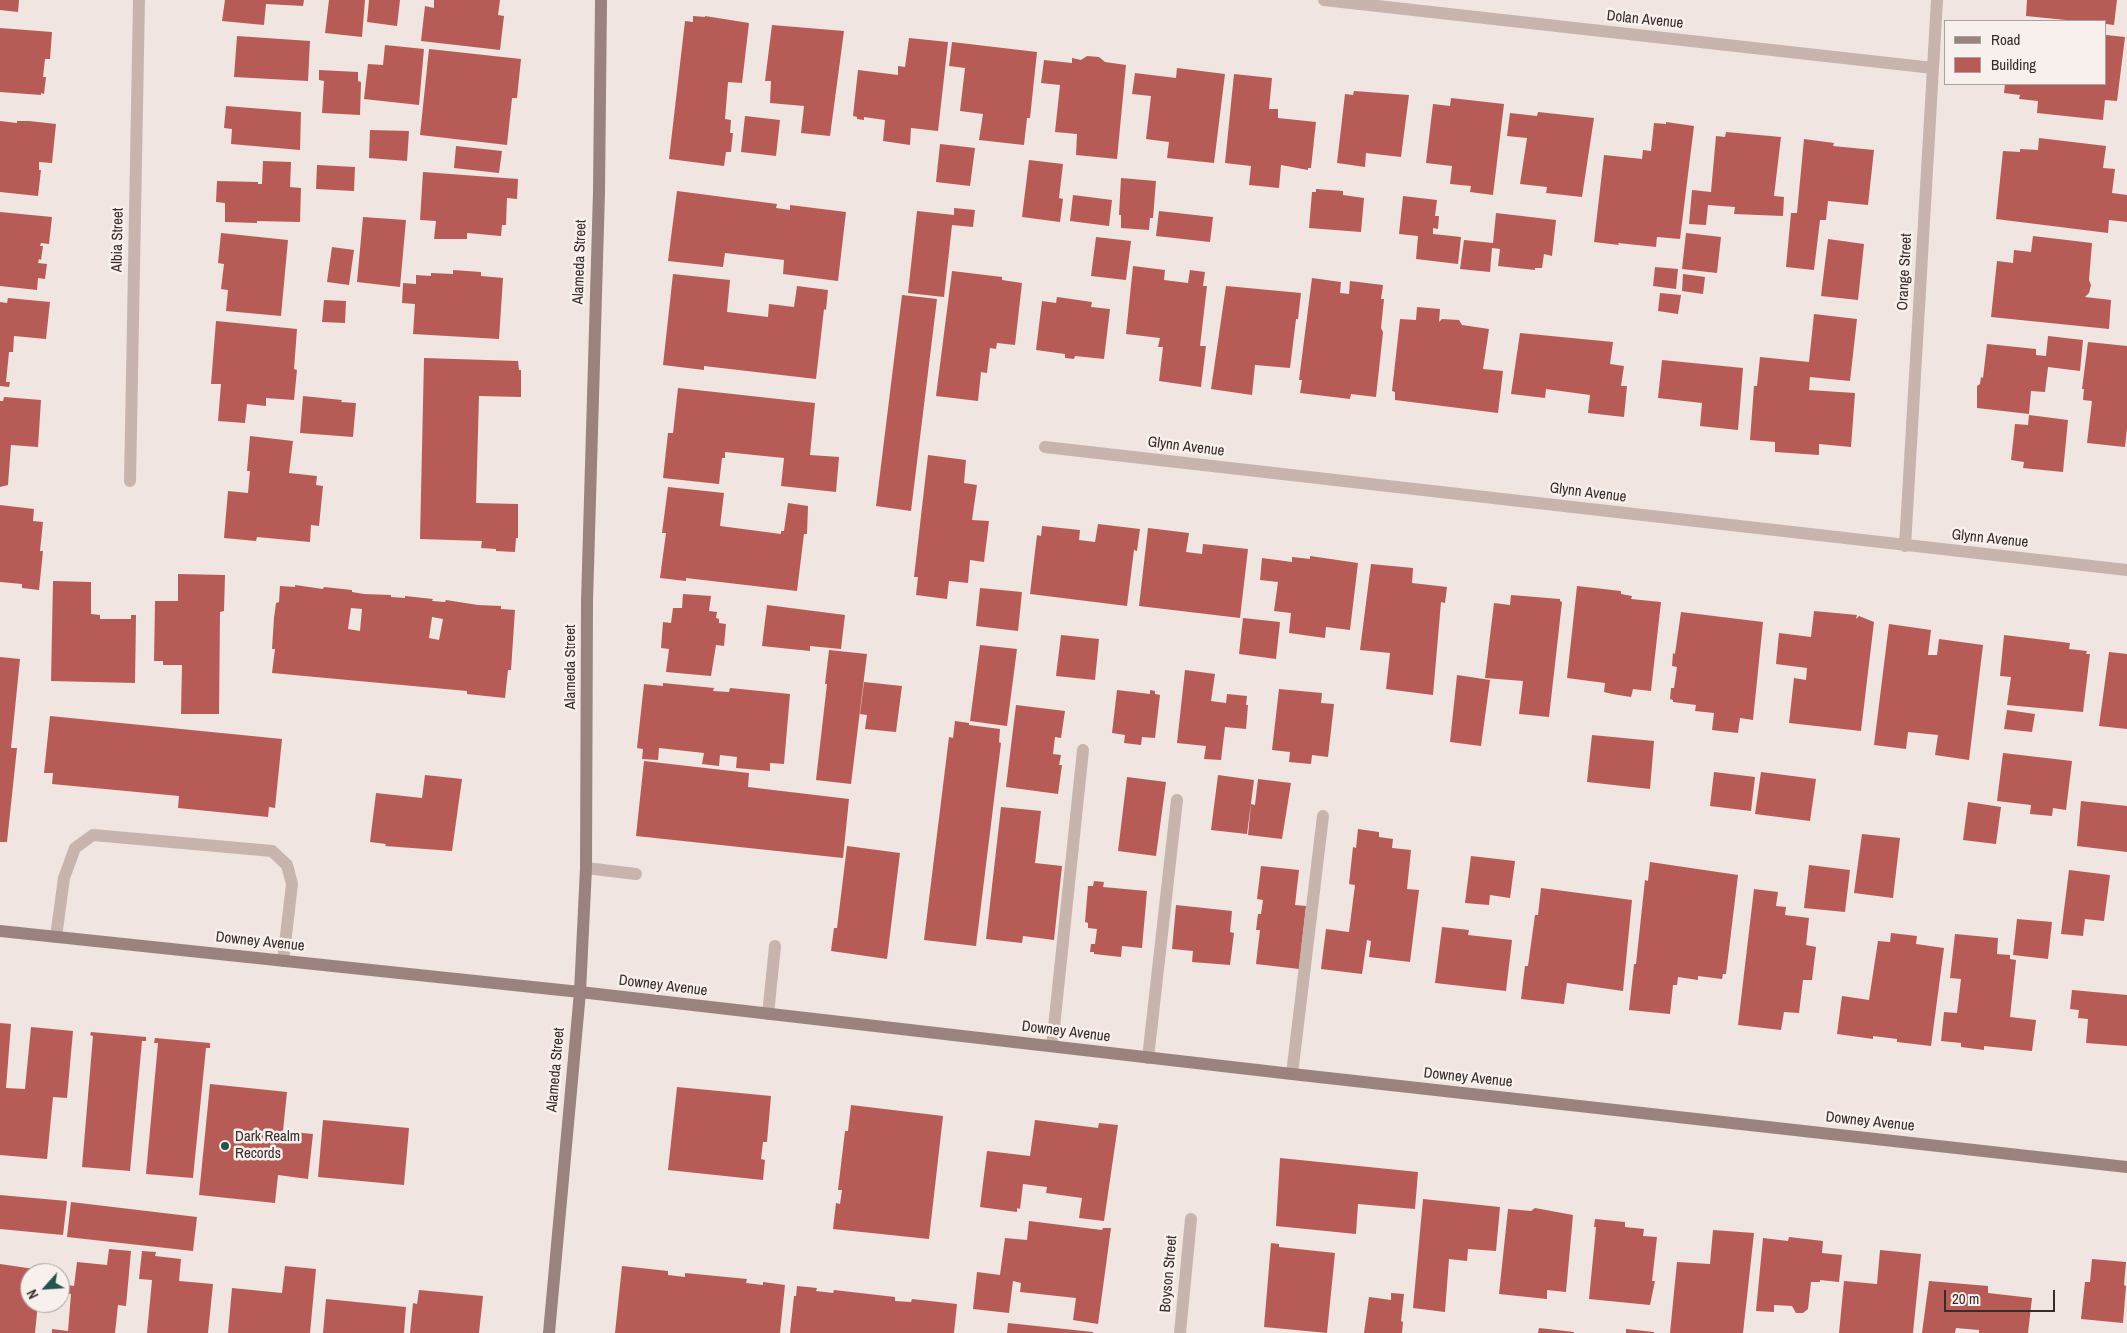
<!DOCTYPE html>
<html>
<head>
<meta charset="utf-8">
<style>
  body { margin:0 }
  #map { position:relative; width:2127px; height:1333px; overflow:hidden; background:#f0e5e0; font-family:"Archivo Narrow",sans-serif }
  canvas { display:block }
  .legend { position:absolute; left:1944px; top:20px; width:162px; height:65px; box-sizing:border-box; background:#f8f0ec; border:1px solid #aaa29f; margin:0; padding:6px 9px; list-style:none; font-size:15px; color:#362c2b }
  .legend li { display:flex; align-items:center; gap:10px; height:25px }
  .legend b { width:25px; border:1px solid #aaa29f }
  .north { position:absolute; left:20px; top:1263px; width:50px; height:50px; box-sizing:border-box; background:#f8f0ec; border:1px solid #aaa29f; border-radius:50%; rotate:244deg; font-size:14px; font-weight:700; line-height:20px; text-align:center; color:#362c2b }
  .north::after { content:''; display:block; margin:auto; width:18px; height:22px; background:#25534d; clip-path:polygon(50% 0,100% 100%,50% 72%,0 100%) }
  .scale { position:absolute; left:1944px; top:1290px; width:111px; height:22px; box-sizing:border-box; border:2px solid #362c2b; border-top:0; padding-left:6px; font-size:15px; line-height:18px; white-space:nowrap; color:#362c2b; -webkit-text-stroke:4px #f8f0ec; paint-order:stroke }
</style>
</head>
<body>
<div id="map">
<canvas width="2127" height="1333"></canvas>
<ul class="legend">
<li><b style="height:6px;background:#9a837e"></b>Road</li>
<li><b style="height:14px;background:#b75b57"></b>Building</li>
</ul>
<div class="north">N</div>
<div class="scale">20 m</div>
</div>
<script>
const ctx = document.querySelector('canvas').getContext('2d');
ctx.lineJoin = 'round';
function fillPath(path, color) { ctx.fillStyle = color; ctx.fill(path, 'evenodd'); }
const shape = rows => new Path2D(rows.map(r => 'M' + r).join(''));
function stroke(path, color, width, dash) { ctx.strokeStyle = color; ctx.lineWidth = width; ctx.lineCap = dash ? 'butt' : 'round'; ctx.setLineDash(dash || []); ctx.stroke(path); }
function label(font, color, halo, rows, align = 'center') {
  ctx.font = font + ' "Archivo Narrow",sans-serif'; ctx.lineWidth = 5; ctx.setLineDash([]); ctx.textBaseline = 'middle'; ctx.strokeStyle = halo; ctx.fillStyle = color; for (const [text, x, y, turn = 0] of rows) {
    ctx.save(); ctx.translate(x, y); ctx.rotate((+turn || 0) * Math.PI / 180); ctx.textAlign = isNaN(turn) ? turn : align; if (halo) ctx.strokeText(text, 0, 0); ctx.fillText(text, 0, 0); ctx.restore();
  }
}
const building = shape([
  [0,0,19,0,18,12,0,10],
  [225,0,304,0,303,6,266,4,264,25,222,21],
  [329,0,365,0,362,37,325,33],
  [369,0,400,0,397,26,367,22],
  [434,0,500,0,498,15,504,16,500,50,421,41,425,6,434,8],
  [2027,0,2117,0,2114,25,2106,24,2106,21,2076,21,2026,16],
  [693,16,705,17,705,16,749,23,742,83,728,82,725,119,731,120,730,133,733,133,731,152,726,152,724,166,669,159,685,21,693,22],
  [772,25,844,31,830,136,801,133,804,106,770,103,771,81,765,81],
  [0,28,52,32,50,59,45,59,43,77,46,77,44,94,41,93,41,95,0,92],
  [2106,35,2125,37,2117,101,2105,100,2103,120,2037,113,2038,101,2019,99,2020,95,2004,93,2005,84,2106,84],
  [237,36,310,41,308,81,234,77],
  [909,38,948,42,938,131,911,128,910,145,883,141,885,120,864,117,864,120,857,119,857,117,853,116,858,70,898,75,898,66,905,67],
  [952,42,1037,52,1030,118,1027,118,1024,145,979,140,983,114,960,111,965,68,949,66],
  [385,45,424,49,419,105,364,99,368,64,383,65],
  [429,49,521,59,517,98,512,98,507,145,420,135],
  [1087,56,1099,57,1105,62,1126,65,1117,159,1076,155,1077,134,1055,132,1060,85,1041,83,1044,60,1072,63,1072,58,1081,60],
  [1177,68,1225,74,1214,163,1167,158,1169,142,1146,139,1151,96,1132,94,1135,73,1176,78],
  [319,70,358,72,358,81,361,82,360,115,322,113,324,81,319,80],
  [1234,74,1272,78,1269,109,1278,109,1278,118,1316,122,1311,168,1308,168,1308,170,1281,165,1279,188,1249,185,1251,166,1225,163],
  [1354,91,1409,95,1401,157,1366,153,1365,167,1337,163,1345,94,1353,95],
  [1451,98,1504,104,1493,195,1470,192,1471,186,1450,184,1452,166,1426,163,1433,104,1450,106],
  [226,106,301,112,300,150,231,144,232,129,224,128],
  [1538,112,1594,118,1582,197,1546,193,1547,187,1520,184,1527,138,1507,136,1510,113,1537,116],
  [745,116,780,120,776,156,741,152],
  [0,121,17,123,17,121,29,121,56,124,52,163,39,162,39,170,41,170,38,196,0,192],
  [1666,122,1694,126,1680,239,1657,237,1656,247,1618,243,1619,245,1594,242,1604,155,1642,159,1643,150,1651,151,1654,123,1666,124],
  [370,130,409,131,407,161,369,158],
  [1726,132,1781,137,1774,196,1784,197,1783,216,1734,214,1735,207,1708,205,1706,225,1689,224,1692,190,1711,192,1716,136,1725,137],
  [2039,138,2106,146,2103,168,2115,169,2112,193,2127,195,2127,222,2109,220,2108,233,1996,219,2003,151,2020,152,2020,149,2038,150],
  [1804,139,1834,143,1833,146,1874,150,1868,205,1828,201,1826,220,1820,220,1814,270,1786,267,1791,213,1797,213],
  [940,144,975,148,970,186,936,182],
  [456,146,502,151,499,173,454,168],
  [1029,160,1063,164,1059,198,1063,199,1060,222,1022,217],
  [263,161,291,162,290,187,301,188,300,222,257,221,257,223,225,222,225,203,216,202,217,181,258,182,258,184,262,184],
  [317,165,355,167,354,191,316,189],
  [423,172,518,179,517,199,507,198,506,225,502,225,501,236,467,233,467,239,434,239,436,221,420,220],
  [1121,178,1156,181,1153,218,1150,218,1149,230,1121,228,1121,215,1119,215],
  [1316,189,1343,191,1343,195,1364,198,1361,232,1309,228,1312,192,1316,192],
  [677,191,777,204,776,208,790,210,790,205,846,212,838,281,783,274,784,260,725,253,723,267,668,261],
  [1073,195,1112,200,1109,226,1070,221],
  [1403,196,1437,200,1435,216,1439,216,1438,229,1433,228,1433,234,1461,237,1458,264,1416,259,1418,236,1399,234],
  [954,208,975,210,973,227,952,225,944,297,908,293,917,211,954,215],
  [1159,211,1213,217,1210,242,1156,236],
  [0,212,52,217,49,244,41,243,40,246,43,246,41,260,39,259,38,263,47,264,45,279,38,278,37,290,0,286],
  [1496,213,1556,220,1552,256,1544,254,1542,268,1535,268,1535,270,1498,266,1500,249,1492,248,1490,272,1460,269,1464,240,1493,243],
  [363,217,406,220,400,287,357,282],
  [221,233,288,240,281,316,226,311,228,290,221,289,224,264,218,263],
  [1686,233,1721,237,1717,273,1682,269],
  [2033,236,2092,243,2089,280,2091,285,2089,293,2085,297,2111,300,2109,329,1991,317,1997,261,2013,263,2014,250,2031,252],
  [1096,237,1131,241,1126,280,1091,276],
  [1828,239,1864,244,1858,300,1821,296],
  [332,247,354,250,349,285,327,282],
  [1133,266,1165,270,1164,280,1188,283,1190,270,1205,272,1203,286,1207,286,1200,346,1206,346,1201,387,1159,381,1163,347,1158,347,1160,338,1126,334],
  [1655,267,1678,269,1676,289,1653,286],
  [453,270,481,272,481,276,503,278,499,339,413,334,415,304,402,303,403,283,416,284,416,275,431,276,431,273,453,274],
  [952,271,1002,277,1002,280,1022,283,1015,345,997,343,996,349,990,348,987,373,981,372,978,401,936,396],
  [673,274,730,280,727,312,768,317,769,304,794,307,797,286,828,290,826,310,824,309,816,379,704,366,704,370,663,365],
  [1683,274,1705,277,1703,294,1682,291],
  [1312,278,1341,282,1340,293,1349,294,1350,281,1383,285,1381,299,1384,299,1381,328,1383,332,1376,397,1351,394,1350,399,1300,393,1302,380,1299,380],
  [1226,286,1301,293,1298,319,1296,319,1290,368,1255,365,1252,395,1211,389],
  [1660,293,1681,295,1678,314,1658,311],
  [902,295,937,299,911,511,876,506],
  [1057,297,1092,302,1091,307,1110,309,1104,359,1075,356,1074,359,1065,358,1065,354,1036,350,1042,301,1056,303],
  [8,298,50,302,46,339,14,336,13,352,9,352,6,382,10,382,9,387,0,386,0,302,7,303],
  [324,300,346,301,345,323,322,322],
  [1417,307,1440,309,1439,322,1442,319,1459,320,1462,325,1489,329,1483,369,1503,371,1498,413,1395,400,1395,392,1392,391,1400,319,1416,320],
  [1814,314,1857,319,1850,381,1810,377,1809,390,1855,393,1851,447,1819,444,1819,455,1775,452,1775,442,1750,440,1754,386,1757,386,1760,357,1809,362],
  [216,321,297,329,294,369,297,370,294,400,266,398,266,406,247,404,245,423,218,421,221,384,211,384],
  [1520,333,1613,342,1610,364,1624,366,1621,386,1627,386,1624,417,1588,413,1590,395,1546,389,1545,398,1511,394],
  [2048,336,2083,340,2080,371,2048,367,2045,392,2031,391,2029,414,1977,408,1977,386,1980,384,1981,377,1983,378,1987,344,2036,349,2036,355,2046,356],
  [2088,342,2127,346,2127,428,2125,447,2087,443,2092,401,2083,400,2084,389,2082,389],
  [424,358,518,361,519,370,521,370,521,397,479,396,476,503,518,504,518,538,516,538,515,552,496,551,496,549,481,548,482,541,420,539],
  [1662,360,1743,368,1738,430,1700,426,1702,403,1658,398],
  [678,388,815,403,810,455,839,457,836,492,781,486,784,458,725,452,725,458,722,458,719,484,663,478,668,433,673,433],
  [303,396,342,400,341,402,356,403,353,437,300,433],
  [4,397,41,400,38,447,11,445,8,485,0,487,0,401,3,401],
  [2029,415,2068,420,2063,472,2023,468,2024,462,2011,460,2015,424,2028,425],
  [250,436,293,441,289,473,317,476,316,485,323,486,319,526,311,525,310,542,257,537,256,541,224,538,228,491,248,493,250,471,247,471],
  [928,455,966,460,964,483,977,485,972,520,989,521,984,562,970,560,968,583,949,581,947,599,916,595,918,577,914,577],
  [668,487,724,493,720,526,781,534,781,531,784,531,788,503,808,506,807,534,804,534,797,591,686,578,686,581,660,578,666,533,662,533],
  [0,505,34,509,33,521,43,522,40,551,43,551,39,590,22,588,22,584,0,582],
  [1098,524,1140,529,1137,551,1134,550,1127,606,1030,594,1037,535,1041,536,1042,526,1080,530,1079,540,1095,542],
  [1148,528,1189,533,1186,552,1202,554,1203,544,1248,549,1240,618,1139,606],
  [1310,556,1358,563,1350,630,1326,627,1325,638,1289,633,1291,613,1274,611,1278,582,1260,580,1262,558,1292,562,1292,557,1310,559],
  [1371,564,1413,568,1412,583,1447,587,1445,603,1441,602,1433,695,1386,689,1390,653,1360,650],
  [178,574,225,575,224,611,220,612,219,714,181,714,182,665,163,665,163,661,154,661,155,601,178,601],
  [53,581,91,582,91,614,100,615,100,619,131,619,131,615,136,615,135,683,51,681],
  [295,585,323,589,324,587,352,590,352,592,364,594,391,595,391,597,405,598,405,596,433,599,432,601,445,602,446,600,478,605,501,606,501,609,515,610,511,670,508,670,505,698,467,694,467,691,272,673,275,649,272,649,274,618,276,603,279,602,280,586,295,587],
  [351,608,362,609,360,631,348,629],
  [432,617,443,619,439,640,429,638],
  [1577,586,1621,591,1621,594,1632,596,1631,599,1661,602,1651,691,1633,689,1631,697,1612,694,1604,692,1605,683,1567,678],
  [980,588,1022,592,1018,631,976,626],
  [683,594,711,596,709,611,717,612,716,618,719,619,719,623,726,624,724,646,716,645,711,676,666,672,669,649,661,648,663,622,671,623,673,608,682,608],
  [1511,595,1560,599,1560,601,1562,602,1549,717,1519,714,1523,681,1485,678,1494,603,1510,605],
  [767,605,845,615,841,649,810,646,810,651,762,646],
  [1814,611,1857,615,1856,619,1859,616,1874,622,1861,731,1789,723,1794,678,1806,680,1807,668,1776,664,1779,633,1811,637],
  [1681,612,1763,622,1753,720,1740,718,1738,733,1712,730,1714,713,1695,711,1696,705,1673,702,1673,700,1670,699,1671,688,1674,688,1677,667,1672,666,1673,653,1675,654],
  [1243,618,1280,622,1276,659,1239,654],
  [1889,624,1931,630,1928,655,1937,655,1939,639,1983,645,1969,760,1935,755,1938,735,1908,732,1906,749,1874,745],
  [1061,635,1099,639,1095,680,1056,676],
  [2004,635,2070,643,2069,649,2087,651,2086,654,2090,654,2083,712,2007,705,2011,677,2000,676],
  [980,645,1017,649,1007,726,970,721],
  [829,650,867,654,851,784,816,780,827,684,825,684],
  [2109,652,2127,654,2127,729,2099,726],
  [0,657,20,659,11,748,17,748,7,842,0,842],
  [1185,670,1215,674,1211,701,1226,703,1227,694,1247,696,1246,705,1248,705,1246,729,1225,727,1221,760,1204,759,1206,746,1177,743],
  [1457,675,1490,680,1481,746,1450,742],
  [864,682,902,686,896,732,865,729,867,715,860,714],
  [663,683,714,688,713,691,729,692,730,688,790,694,784,764,770,763,770,771,736,768,737,757,720,755,719,766,702,764,704,753,659,748,658,760,642,759,643,749,637,748,644,684,663,686],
  [1279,689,1322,693,1321,703,1334,704,1328,757,1312,755,1311,764,1289,762,1290,752,1272,750],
  [1117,690,1150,694,1150,690,1155,691,1155,694,1160,695,1155,738,1142,737,1141,745,1124,743,1125,735,1112,733],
  [1016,705,1065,711,1061,738,1055,737,1053,754,1061,755,1059,765,1062,765,1058,794,1006,787],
  [2007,710,2035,714,2032,732,2004,729],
  [50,716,282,739,275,808,269,807,268,817,178,808,179,796,52,784,53,773,44,773],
  [955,721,969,723,969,725,1000,729,999,742,1001,743,976,946,924,940,949,737,953,738],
  [1592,735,1654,741,1650,789,1587,782],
  [2003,753,2072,761,2066,810,2053,808,2052,816,2030,814,2031,805,1997,801],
  [644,761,749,773,748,787,849,799,843,858,636,836],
  [1714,772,1755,777,1751,811,1710,806],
  [1761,772,1816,779,1810,821,1755,814],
  [425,775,462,779,452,851,385,846,386,844,370,842,376,793,422,798],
  [1218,775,1254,780,1247,834,1211,830],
  [1127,777,1166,782,1156,856,1118,851],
  [1258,779,1291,783,1282,839,1248,835,1251,804,1255,805],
  [2081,801,2127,806,2127,852,2077,846],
  [1968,802,2001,807,1996,844,1963,840],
  [1001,807,1041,811,1035,863,1062,866,1054,940,1023,936,1022,943,986,939],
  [1358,829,1379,832,1379,837,1393,839,1392,848,1411,850,1407,889,1419,890,1410,962,1369,957,1371,941,1367,940,1362,974,1321,969,1326,929,1349,932,1355,885,1349,884,1353,847,1356,848],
  [1862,834,1900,838,1893,898,1854,893],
  [847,846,900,853,887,959,831,951,834,928,837,928],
  [1471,856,1515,861,1510,898,1490,895,1489,905,1465,903],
  [1650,862,1738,875,1726,974,1723,974,1722,979,1698,976,1698,980,1678,977,1677,985,1673,985,1670,1014,1629,1010,1634,964,1636,964,1645,880,1648,881],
  [1809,865,1850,870,1845,912,1804,908],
  [1261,866,1299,870,1295,905,1306,906,1299,969,1256,964,1260,930,1256,930,1258,914,1261,914,1263,900,1257,899],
  [2069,870,2110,875,2104,921,2085,919,2083,936,2061,934],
  [1094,881,1104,882,1103,887,1147,891,1142,948,1122,946,1121,957,1094,954,1094,952,1090,952,1091,944,1095,944,1097,929,1088,928,1088,923,1085,922,1088,886,1093,886],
  [1541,888,1632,900,1623,991,1567,983,1564,1004,1521,999,1525,966,1528,966,1535,915,1538,915],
  [1754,889,1778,892,1776,906,1786,907,1785,915,1809,918,1806,945,1816,947,1812,980,1803,980,1799,1013,1784,1012,1781,1030,1738,1025],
  [1176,905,1232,911,1230,932,1234,933,1230,965,1192,962,1193,951,1172,949],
  [2017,919,2052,922,2048,959,2013,955],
  [1442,927,1469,930,1468,935,1512,940,1506,991,1435,983],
  [1891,933,1917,936,1916,944,1944,948,1931,1046,1897,1042,1897,1039,1873,1036,1873,1039,1837,1034,1842,996,1869,1000,1878,941,1890,942],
  [1955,934,1998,938,1997,954,2010,955,2010,959,2016,960,2010,1017,2036,1020,2032,1051,1984,1046,1984,1050,1961,1047,1961,1043,1941,1041,1944,1012,1957,1013,1961,979,1950,978],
  [2072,990,2127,995,2127,1046,2086,1043,2088,1019,2078,1018,2079,1010,2070,1009],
  [0,1023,11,1024,6,1088,25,1089,31,1027,73,1031,67,1098,53,1097,47,1159,0,1155],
  [91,1032,146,1037,146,1041,142,1041,130,1171,82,1167,93,1036,90,1035],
  [155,1038,210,1043,210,1048,206,1048,193,1178,146,1174,158,1043,154,1043],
  [210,1084,287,1092,283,1131,313,1134,308,1179,278,1175,275,1203,199,1195],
  [677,1087,771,1096,767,1142,763,1142,761,1159,765,1160,763,1180,668,1170],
  [851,1105,943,1116,929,1239,833,1229,836,1203,840,1204,842,1190,838,1190,845,1131,848,1131],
  [323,1120,409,1128,404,1185,318,1177],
  [1035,1120,1098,1128,1099,1123,1118,1125,1104,1221,1079,1218,1082,1198,1046,1193,1047,1187,1023,1184,1020,1209,1017,1208,1017,1212,980,1207,987,1151,1030,1156],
  [1280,1158,1418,1172,1415,1209,1358,1204,1356,1234,1276,1226],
  [0,1195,67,1201,63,1235,0,1229],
  [1423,1199,1500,1207,1496,1251,1468,1249,1467,1261,1449,1259,1445,1312,1413,1308],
  [71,1202,197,1217,193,1251,67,1237],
  [1535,1208,1573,1215,1566,1292,1547,1290,1547,1299,1499,1294,1508,1209,1531,1211],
  [1595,1219,1625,1222,1625,1227,1644,1229,1643,1236,1657,1237,1652,1281,1655,1281,1650,1305,1589,1299,1596,1227,1594,1227],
  [1029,1221,1102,1230,1103,1228,1111,1228,1098,1324,1073,1320,1076,1298,1020,1292,1021,1283,1013,1281,1009,1313,973,1309,977,1272,1000,1275,1005,1238,1027,1240],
  [1713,1230,1754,1233,1743,1333,1670,1333,1677,1262,1710,1264],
  [1789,1237,1823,1241,1822,1253,1842,1255,1839,1282,1820,1280,1820,1282,1811,1282,1808,1309,1803,1313,1796,1313,1792,1306,1774,1305,1774,1312,1756,1311,1763,1238,1788,1241],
  [1271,1243,1279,1244,1279,1247,1335,1253,1327,1333,1264,1327],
  [109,1249,131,1251,126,1306,118,1305,115,1333,52,1333,52,1329,68,1331,71,1294,67,1293,68,1285,74,1286,77,1262,107,1265],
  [1880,1250,1921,1254,1913,1333,1839,1333,1844,1281,1877,1284],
  [142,1251,156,1252,155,1256,181,1259,179,1281,213,1284,208,1333,147,1333,152,1280,139,1279],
  [2092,1259,2126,1262,2124,1285,2126,1286,2123,1323,2081,1319,2085,1282,2090,1282],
  [0,1264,41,1270,41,1273,30,1273,30,1303,38,1303,35,1333,0,1333],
  [285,1266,316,1269,310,1333,228,1333,232,1288,282,1293],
  [622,1266,668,1271,668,1275,685,1277,685,1273,747,1279,746,1283,763,1285,763,1282,785,1285,780,1333,615,1333],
  [1929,1281,1988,1286,1988,1293,2032,1298,2028,1333,1979,1333,1979,1330,1956,1328,1955,1333,1922,1333],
  [797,1286,817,1288,816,1291,833,1293,834,1290,895,1297,895,1301,911,1302,912,1299,957,1304,954,1333,790,1333,794,1296,796,1296],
  [419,1290,483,1296,479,1333,410,1333,413,1303,417,1304],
  [1391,1293,1404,1294,1401,1321,1403,1322,1402,1333,1364,1333,1369,1297,1391,1300],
  [326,1299,406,1307,404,1333,323,1333],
  [1008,1323,1093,1332,1093,1333,1007,1333],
  [1539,1328,1574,1332,1574,1333,1538,1333],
  [1626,1329,1654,1332,1654,1333,1626,1333]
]);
const lane = shape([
  [586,868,636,874],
  [56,937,64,878,75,848,93,835,272,851,287,865,292,884,283,961],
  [768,1014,775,946],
  [1052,1046,1083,750],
  [1148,1058,1177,800],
  [1292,1074,1323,816]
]);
const street = shape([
  [1324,0,1933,68],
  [1045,447,2127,570],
  [130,481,139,0],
  [1905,546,1937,0],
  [1180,1333,1191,1219]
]);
const secondary = shape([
  [0,931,580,992,1292,1074,2127,1167],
  [549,1333,580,992,586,868,587,601,599,192,601,0]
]);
const markers = [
  [225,1146,5,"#25534d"]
];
const streetNames = [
  ["Dolan Avenue",1645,20,6],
  ["Albia Street",118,240,-89],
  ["Alameda Street",580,262,-88],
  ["Orange Street",1905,272,-87],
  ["Glynn Avenue",1186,447,7],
  ["Glynn Avenue",1588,493,7],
  ["Glynn Avenue",1990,539,6],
  ["Alameda Street",571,667,-90],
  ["Downey Avenue",260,942,6],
  ["Downey Avenue",663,986,7],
  ["Downey Avenue",1066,1032,7],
  ["Alameda Street",556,1070,-85],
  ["Downey Avenue",1468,1078,6],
  ["Downey Avenue",1870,1122,6],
  ["Boyson Street",1169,1274,-85]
];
const poiNames = [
  ["Dark Realm",235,1137],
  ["Records",235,1154]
];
fillPath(building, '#b75b57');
stroke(lane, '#c7b4ad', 12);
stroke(street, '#c7b4ad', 12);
stroke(secondary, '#9a837e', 12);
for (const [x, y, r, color] of markers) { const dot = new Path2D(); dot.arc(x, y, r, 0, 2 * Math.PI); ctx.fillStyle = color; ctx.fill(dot); stroke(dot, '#f8f0ec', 2); }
label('15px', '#362c2b', '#f8f0ec', streetNames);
label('15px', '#362c2b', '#f8f0ec', poiNames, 'left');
</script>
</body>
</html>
